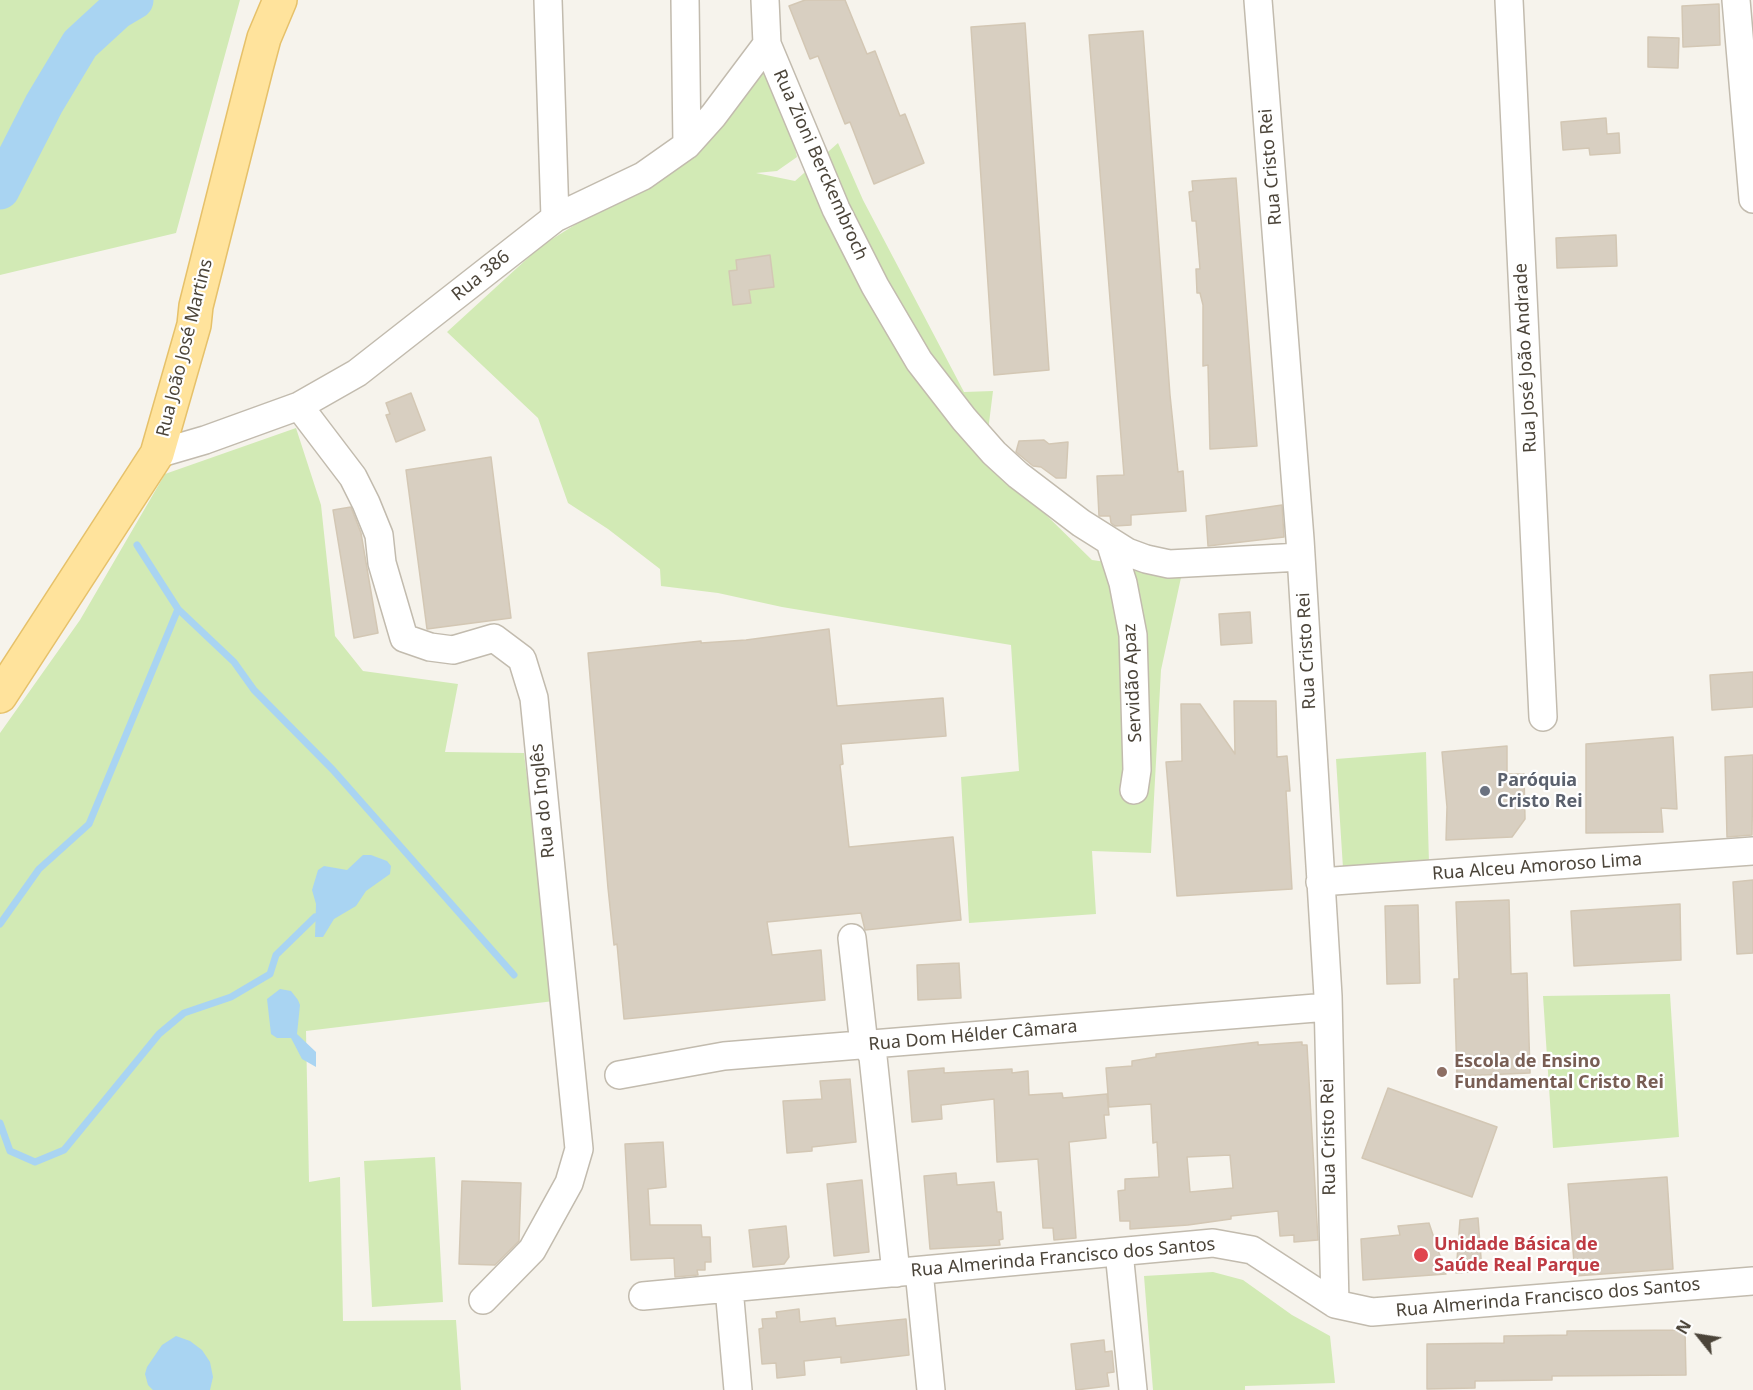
<!DOCTYPE html>
<html>
<head>
<meta charset="utf-8">
<style>
  body { margin:0 }
  #map { position:relative; width:1753px; height:1390px; overflow:hidden; background:#f6f3ec; font-family:"Noto Sans",sans-serif }
  canvas { display:block }
  .north { position:absolute; left:1669px; top:1306px; width:60px; height:60px; -webkit-text-stroke:4px #fff; paint-order:stroke; rotate:300deg; font-size:16px; font-weight:700; line-height:24px; text-align:center; color:#4b4439 }
  .north::after { content:''; display:block; margin:auto; width:21px; height:27px; background:#4b4439; clip-path:polygon(50% 0,100% 100%,50% 72%,0 100%) }
</style>
</head>
<body>
<div id="map">
<canvas width="1753" height="1390"></canvas>
<div class="north">N</div>
</div>
<script>
const ctx = document.querySelector('canvas').getContext('2d');
ctx.lineJoin = 'round';
function fillPath(path, color) { ctx.fillStyle = color; ctx.fill(path, 'evenodd'); }
const shape = rows => new Path2D(rows.map(r => 'M' + r).join(''));
function stroke(path, color, width, dash) { ctx.strokeStyle = color; ctx.lineWidth = width; ctx.lineCap = dash ? 'butt' : 'round'; ctx.setLineDash(dash || []); ctx.stroke(path); }
function label(font, color, halo, rows, align = 'center') {
  ctx.font = font + ' "Noto Sans",sans-serif'; ctx.lineWidth = 4.5; ctx.setLineDash([]); ctx.textBaseline = 'middle'; ctx.strokeStyle = halo; ctx.fillStyle = color; for (const [text, x, y, turn = 0] of rows) {
    ctx.save(); ctx.translate(x, y); ctx.rotate((+turn || 0) * Math.PI / 180); ctx.textAlign = isNaN(turn) ? turn : align; if (halo) ctx.strokeText(text, 0, 0); ctx.fillText(text, 0, 0); ctx.restore();
  }
}
const green = shape([
  [0,0,240,0,176,233,0,275],
  [762,65,788,119,797,157,777,171,756,173,795,181,838,143,863,200,964,392,993,391,985,455,1092,560,1182,573,1161,670,1151,853,1092,851,1096,914,969,923,961,777,1019,771,1011,645,782,607,718,593,661,586,660,569,608,529,568,503,538,418,447,332,541,246,709,141],
  [296,428,321,505,335,636,363,671,458,684,445,752,524,753,554,1001,306,1031,309,1182,340,1177,343,1321,456,1320,461,1390,0,1390,0,733,80,620,165,474],
  [1426,752,1429,864,1343,868,1336,759],
  [1670,994,1679,1137,1553,1148,1543,996],
  [435,1157,443,1302,372,1307,364,1161],
  [1213,1272,1243,1280,1292,1315,1330,1336,1335,1383,1245,1386,1245,1390,1153,1390,1144,1276]
]);
const water = shape([
  [363,855,371,855,387,861,391,866,390,874,366,891,356,906,334,919,323,937,315,937,316,904,312,890,318,870,324,866,347,870],
  [280,989,291,991,298,1000,300,1005,297,1034,316,1052,316,1067,302,1059,291,1038,277,1038,271,1034,267,999],
  [176,1336,190,1341,202,1350,210,1362,213,1377,210,1390,153,1390,148,1385,145,1374,147,1367,162,1345]
]);
const stream = shape([
  [137,545,178,609,234,662,254,690,333,770,514,975],
  [0,924,39,869,89,824,178,609],
  [0,1123,10,1151,35,1162,64,1150,159,1034,184,1013,231,997,270,974,276,955,315,917]
]);
const river = shape([
  [0,190,44,104,80,44,117,10,134,0]
]);
const building = shape([
  [805,0,845,0,867,54,875,51,900,116,905,114,924,163,874,184,850,122,845,124,818,56,810,59,789,6,805,0],
  [1719,4,1720,45,1683,47,1682,6,1719,4],
  [1025,23,1049,370,994,375,971,27,1025,23],
  [1143,31,1170,395,1178,472,1183,471,1186,511,1131,515,1131,525,1115,526,1111,523,1110,516,1099,516,1097,476,1124,475,1089,35,1143,31],
  [1648,37,1679,38,1678,68,1648,67,1648,37],
  [1606,118,1607,134,1619,133,1620,153,1590,155,1589,148,1563,150,1561,122,1606,118],
  [1236,178,1257,446,1210,449,1208,365,1203,366,1203,305,1200,293,1197,293,1196,269,1200,269,1196,221,1192,221,1189,192,1193,191,1192,181,1236,178],
  [1616,235,1617,266,1557,268,1556,238,1616,235],
  [770,255,774,287,749,290,751,303,733,305,729,271,737,270,736,260,770,255],
  [411,393,425,430,396,442,386,415,390,414,386,403,411,393],
  [1044,440,1049,444,1068,442,1066,478,1056,478,1041,467,1033,466,1016,452,1019,441,1044,440],
  [491,457,511,618,427,629,406,470,491,457],
  [1282,505,1284,537,1208,546,1206,516,1282,505],
  [351,507,361,533,378,633,354,638,333,510,351,507],
  [1250,612,1252,643,1221,645,1219,614,1250,612],
  [829,629,837,706,943,698,946,736,841,744,843,764,840,765,849,847,953,837,961,920,865,930,861,913,767,922,772,955,821,950,825,1000,624,1019,617,944,614,945,608,888,588,653,701,641,701,643,746,640,829,629],
  [1753,672,1753,707,1712,710,1710,675,1753,672],
  [1234,701,1276,701,1277,757,1287,756,1290,791,1286,791,1292,889,1177,896,1166,762,1182,761,1181,704,1200,704,1235,754,1234,701],
  [1673,737,1677,809,1661,808,1663,832,1586,833,1586,744,1673,737],
  [1507,746,1507,774,1524,774,1525,819,1512,837,1446,840,1447,807,1442,752,1507,746],
  [1753,755,1752,835,1727,837,1725,757,1753,755],
  [1753,880,1753,953,1737,954,1733,882,1753,880],
  [1509,900,1511,974,1527,973,1530,1073,1457,1076,1454,979,1459,979,1456,902,1509,900],
  [1680,904,1681,960,1574,966,1571,911,1680,904],
  [1418,905,1420,983,1387,984,1385,906,1418,905],
  [959,963,961,998,918,1000,917,965,959,963],
  [1258,1042,1258,1045,1302,1042,1302,1045,1307,1045,1318,1240,1294,1242,1294,1235,1280,1236,1278,1211,1231,1216,1231,1219,1188,1225,1130,1229,1130,1221,1120,1221,1118,1191,1125,1190,1125,1179,1159,1177,1157,1142,1153,1143,1151,1104,1109,1107,1106,1068,1132,1066,1132,1061,1156,1057,1156,1054,1258,1042],
  [1230,1155,1233,1188,1190,1192,1187,1157,1230,1155],
  [944,1068,944,1073,1012,1069,1012,1073,1028,1071,1029,1095,1062,1093,1063,1098,1107,1094,1109,1115,1104,1115,1106,1138,1069,1142,1076,1238,1054,1240,1053,1228,1043,1228,1038,1159,997,1162,994,1099,941,1105,942,1119,912,1122,908,1071,944,1068],
  [850,1079,856,1142,812,1147,812,1151,787,1153,783,1101,822,1099,820,1081,850,1079],
  [1388,1088,1497,1127,1472,1197,1362,1158,1388,1088],
  [663,1142,666,1187,648,1189,650,1225,701,1225,702,1237,710,1237,711,1262,705,1262,705,1270,697,1270,698,1275,675,1277,674,1258,631,1260,625,1144,663,1142],
  [956,1173,957,1185,994,1182,997,1212,1001,1212,1003,1239,999,1240,1000,1245,930,1249,924,1176,956,1173],
  [1667,1177,1673,1269,1575,1276,1568,1184,1667,1177],
  [862,1180,869,1252,834,1256,827,1184,862,1180],
  [462,1181,521,1183,519,1241,495,1265,459,1264,462,1181],
  [1478,1218,1482,1271,1456,1273,1460,1220,1478,1218],
  [1429,1223,1446,1274,1363,1280,1361,1239,1400,1235,1398,1226,1429,1223],
  [786,1226,789,1257,784,1264,753,1267,749,1230,786,1226],
  [799,1309,800,1322,835,1318,836,1326,906,1319,909,1355,841,1363,841,1357,804,1361,805,1375,777,1378,776,1363,762,1364,759,1329,763,1328,762,1319,777,1318,776,1312,799,1309],
  [1685,1330,1686,1375,1552,1376,1552,1380,1475,1381,1475,1388,1427,1389,1427,1344,1504,1343,1504,1336,1567,1335,1567,1331,1685,1330],
  [1104,1340,1105,1352,1112,1351,1114,1372,1107,1373,1109,1386,1076,1390,1071,1344,1104,1340]
]);
const minor = shape([
  [548,0,555,218],
  [685,0,687,145],
  [765,0,767,44,836,209,875,286,919,361,964,419,994,453,1018,475,1081,523,1127,552,1146,559,1169,564,1301,557],
  [1258,0,1300,539,1328,996,1335,1304],
  [1509,0,1543,717],
  [1736,0,1753,199],
  [299,406,353,477,366,503,379,535,382,563,404,638,430,647,453,650,494,638,522,659,534,698,579,1149,569,1183,532,1250,483,1300],
  [157,454,205,440,299,406,357,373,555,218,643,176,687,145,713,116,767,44],
  [1110,542,1123,583,1133,635,1137,770,1134,790],
  [1320,882,1753,851],
  [852,938,863,1036,873,1057,896,1273],
  [619,1075,724,1056,1328,1007],
  [1119,1252,1133,1390],
  [919,1271,931,1390],
  [729,1288,738,1390],
  [643,1296,1213,1243,1252,1250,1335,1304,1372,1312,1753,1281]
]);
const major = shape([
  [0,696,157,454,194,325,196,306,256,68,264,38,280,0]
]);
const markers = [
  [1485,791,6,"#6b7280"],
  [1442,1072,6,"#8d6e63"],
  [1421,1255,8,"#e0444e"]
];
const streetNames = [
  ["Rua Zioni Berckembroch",820,165,66],
  ["Rua Cristo Rei",1271,167,-95],
  ["Rua 386",481,276,-39],
  ["Rua João José Martins",185,348,-76],
  ["Rua José João Andrade",1526,358,-93],
  ["Rua Cristo Rei",1307,651,-93],
  ["Servidão Apaz",1133,683,-93],
  ["Rua do Inglês",543,801,-96],
  ["Rua Alceu Amoroso Lima",1537,867,-4],
  ["Rua Dom Hélder Câmara",973,1036,-5],
  ["Rua Cristo Rei",1329,1137,-91],
  ["Rua Almerinda Francisco dos Santos",1063,1258,-5],
  ["Rua Almerinda Francisco dos Santos",1548,1298,-5]
];
const worshipNames = [
  ["Paróquia",1497,781],
  ["Cristo Rei",1497,802]
];
const educationNames = [
  ["Escola de Ensino",1454,1062],
  ["Fundamental Cristo Rei",1454,1083]
];
const healthNames = [
  ["Unidade Básica de",1434,1245],
  ["Saúde Real Parque",1434,1266]
];
fillPath(green, '#d2eab5');
fillPath(water, '#a9d4f2');
stroke(stream, '#a9d4f2', 7);
stroke(river, '#a9d4f2', 39);
fillPath(building, '#d8cfc1');
stroke(building, '#d3c7b4', 1.5);
stroke(minor, '#c2bbae', 30);
stroke(major, '#e6c16a', 36);
stroke(minor, '#fff', 27);
stroke(major, '#ffe39c', 33);
for (const [x, y, r, color] of markers) { const dot = new Path2D(); dot.arc(x, y, r, 0, 2 * Math.PI); ctx.fillStyle = color; ctx.fill(dot); stroke(dot, '#fff', 2); }
label('18px', '#4b4439', '#fff', streetNames);
label('bold 18px', '#5b616d', '#fff', worshipNames, 'left');
label('bold 18px', '#785e54', '#fff', educationNames, 'left');
label('bold 18px', '#be3a42', '#fff', healthNames, 'left');
</script>
</body>
</html>
